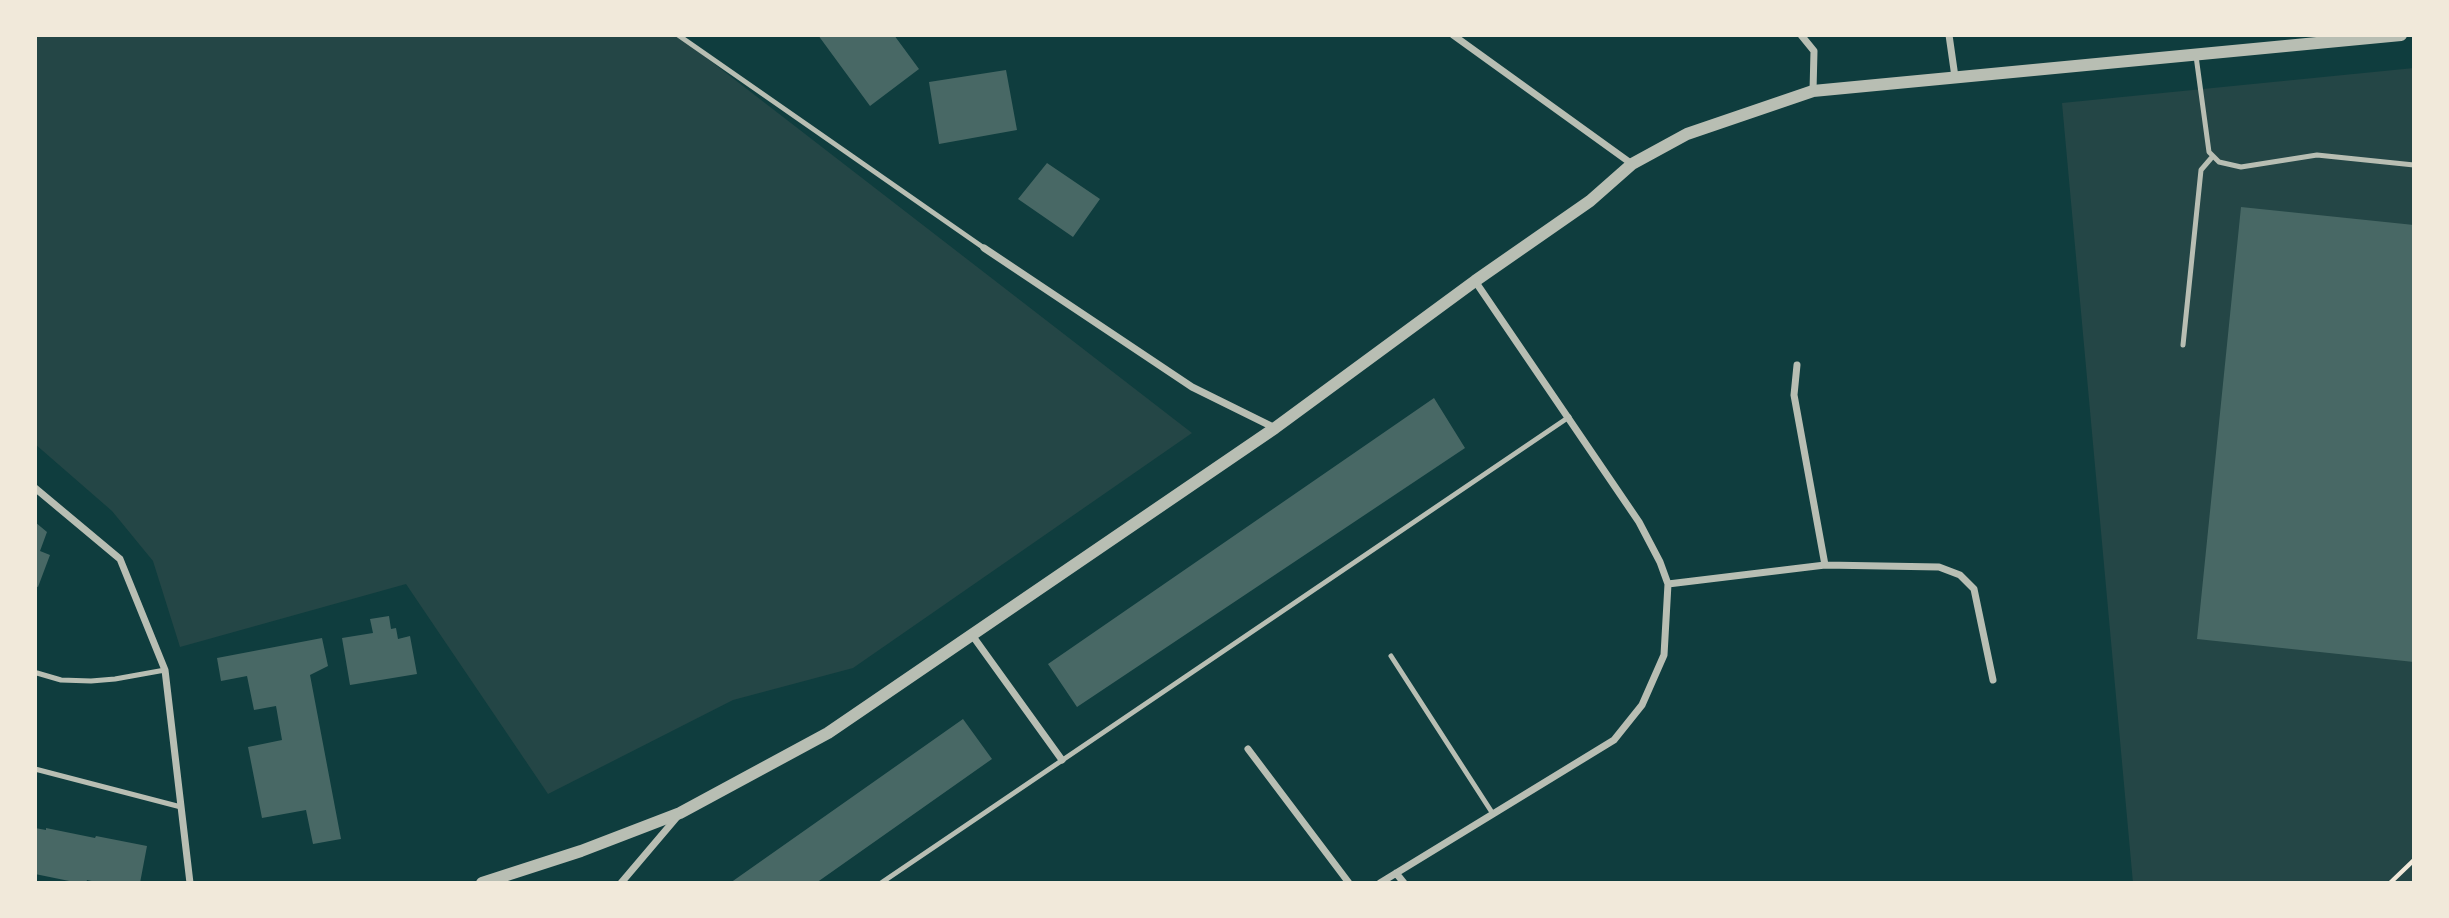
<!DOCTYPE html>
<html>
<head>
<meta charset="utf-8">
<style>
  body { margin:0 }
  #map { position:relative; width:2449px; height:918px; overflow:hidden; background:#0f3d3e; font-family:"Varela Round",sans-serif }
  canvas { display:block }
  .frame { position:absolute; inset:0; border:37px solid #f1e9da; pointer-events:none }
</style>
</head>
<body>
<div id="map">
<canvas width="2449" height="918"></canvas>
<div class="frame"></div>
</div>
<script>
const ctx = document.querySelector('canvas').getContext('2d');
ctx.lineJoin = 'round';
function fillPath(path, color) { ctx.fillStyle = color; ctx.fill(path, 'evenodd'); }
const shape = rows => new Path2D(rows.map(r => 'M' + r).join(''));
function stroke(path, color, width, dash) { ctx.strokeStyle = color; ctx.lineWidth = width; ctx.lineCap = dash ? 'butt' : 'round'; ctx.setLineDash(dash || []); ctx.stroke(path); }
const green = shape([
  [35,35,677,35,1192,433,853,668,733,700,548,794,406,584,180,647,153,561,112,511,35,444],
  [2414,68,2414,883,2133,883,2062,103]
]);
const building = shape([
  [818,35,894,35,919,69,870,106],
  [1006,70,1017,130,939,144,929,82],
  [1047,163,1100,199,1073,237,1018,199],
  [2241,207,2414,225,2414,662,2197,639],
  [1434,398,1465,448,1077,707,1048,664],
  [35,522,47,532,40,551,50,555,38,587,35,586],
  [389,616,391,629,396,628,398,639,410,636,417,674,350,685,342,638,373,633,370,619],
  [322,638,328,666,310,675,341,839,313,844,306,810,262,818,248,747,282,740,276,706,254,710,247,676,221,681,217,658],
  [963,719,992,759,816,883,730,883],
  [35,828,46,830,46,828,95,838,96,836,147,846,140,883,101,883,87,880,86,883,79,883,35,874]
]);
const path = shape([
  [2390,883,2414,860]
]);
const service = shape([
  [678,35,984,248],
  [2196,56,2209,152,2219,162,2241,167,2317,155,2414,165],
  [2183,345,2201,170,2213,156],
  [1391,656,1493,814],
  [37,673,61,680,91,681,115,679,165,670],
  [35,769,181,807],
  [881,883,1569,417]
]);
const minor = shape([
  [1453,35,1632,164],
  [1801,35,1814,51,1813,91],
  [1949,35,1955,77],
  [984,248,1192,387,1275,428],
  [1797,365,1794,395,1825,565],
  [35,488,120,559,165,670,190,883],
  [1668,584,1825,565,1939,567,1960,575,1974,589,1993,680],
  [972,635,1062,760],
  [1248,749,1349,883],
  [1396,873,1404,883],
  [621,883,677,817],
  [1380,883,1614,740,1642,705,1664,655,1668,584,1660,562,1639,522,1475,281]
]);
const tertiary = shape([
  [482,883,581,851,680,813,828,733,1275,428,1475,281,1590,201,1632,164,1687,134,1813,91,2401,35]
]);
fillPath(green, '#244646');
fillPath(building, '#486865');
stroke(path, '#f1e9da', 4.5);
stroke(service, '#b8beb3', 5);
stroke(minor, '#b8beb3', 7);
stroke(tertiary, '#b8beb3', 12);
</script>
</body>
</html>
